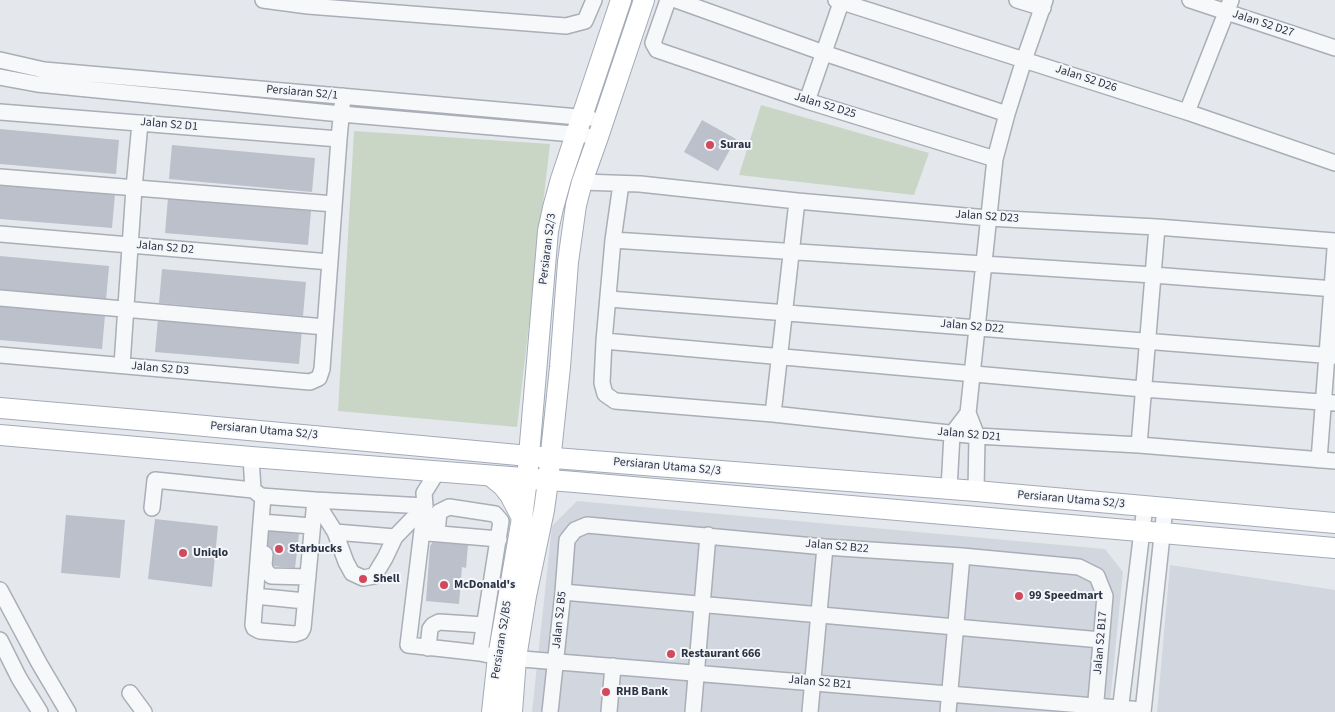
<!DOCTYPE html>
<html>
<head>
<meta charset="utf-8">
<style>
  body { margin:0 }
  canvas { display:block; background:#e4e7ec }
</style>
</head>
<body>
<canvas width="1335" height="712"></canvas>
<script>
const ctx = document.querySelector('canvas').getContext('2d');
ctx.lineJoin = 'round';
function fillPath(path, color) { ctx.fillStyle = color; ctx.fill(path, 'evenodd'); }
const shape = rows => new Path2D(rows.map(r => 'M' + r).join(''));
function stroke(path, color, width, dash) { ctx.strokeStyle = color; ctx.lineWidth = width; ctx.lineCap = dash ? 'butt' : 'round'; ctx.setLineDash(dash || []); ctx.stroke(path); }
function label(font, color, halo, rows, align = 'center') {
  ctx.font = font + ' "Source Sans 3",sans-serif'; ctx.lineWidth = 4; ctx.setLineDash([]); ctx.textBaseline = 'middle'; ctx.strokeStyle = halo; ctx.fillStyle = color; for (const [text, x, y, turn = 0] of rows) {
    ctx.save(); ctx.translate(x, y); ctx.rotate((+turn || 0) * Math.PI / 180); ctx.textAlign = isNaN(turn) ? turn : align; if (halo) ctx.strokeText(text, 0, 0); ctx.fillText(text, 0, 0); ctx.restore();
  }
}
const built = shape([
  [577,501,1105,549,1123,572,1109,712,532,712,552,526],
  [1170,565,1335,590,1335,712,1157,712]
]);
const green = shape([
  [761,105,929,153,914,195,739,175],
  [354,131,550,144,517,427,338,411]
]);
const building = shape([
  [702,120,736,139,718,171,684,152],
  [0,129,119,140,116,174,0,164],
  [172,145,315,158,312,192,169,179],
  [0,184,115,194,112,228,0,219],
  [168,198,311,211,308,245,165,233],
  [0,256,109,266,106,300,0,290],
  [162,269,306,282,303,316,159,303],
  [0,305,105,315,102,349,0,340],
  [158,318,302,330,299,364,155,352],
  [66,515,125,520,120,578,61,573],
  [155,519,218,526,212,587,148,579],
  [263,530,299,534,295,568,260,565],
  [433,542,468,545,466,568,462,567,459,604,426,601,430,546]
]);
const minor = shape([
  [263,0,308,6,566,26,585,21,594,0],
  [668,0,653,43,657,50,807,101,995,159],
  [676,0,824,53,1007,114],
  [836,0,1187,112,1335,163],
  [1017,0,1043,8],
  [1190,0,1335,48],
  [0,60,44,70,590,118],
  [0,77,37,84,341,114,585,135],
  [807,101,842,0],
  [0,112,339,139],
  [1187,112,1231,0],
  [0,177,334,204],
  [582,182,640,184,797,201,988,218,1157,227,1335,241],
  [621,184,613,240,604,341,602,383,605,394,615,401,773,414,977,436,1139,445,1335,461],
  [0,234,330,262],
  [613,240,1153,275,1335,289],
  [0,298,325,327],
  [609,299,1335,356],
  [604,341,1143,389,1335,403],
  [0,355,310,382,319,378,322,369,339,139,343,96],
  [122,365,134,188,140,123],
  [773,414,797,201],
  [1139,445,1157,227],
  [251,457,253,490,261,496,315,500,425,506],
  [1319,460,1335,249],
  [437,472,424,493,425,506,408,645,480,653,498,657,1143,710],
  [949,489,952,434,968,413],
  [976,491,977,436,968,413,995,159,1007,114,1024,60,1045,0],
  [263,496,253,625,254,628,260,631,295,634,301,632,303,628,315,500],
  [315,500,335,532,346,562,352,573,363,578,374,576,385,558,395,537,425,506],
  [152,508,155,480,253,490],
  [261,522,312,526],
  [335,532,395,537],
  [428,533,499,539],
  [437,533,439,512,449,507,495,514,501,521,480,653],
  [265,554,264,565,266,571,271,576,308,577],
  [0,590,39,663,68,712],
  [563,592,1101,640],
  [255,596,305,601],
  [0,640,19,678,40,712],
  [428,648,430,629,433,625,439,622,484,625],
  [130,693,144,712],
  [550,712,563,592,567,540,575,530,587,525,825,547,962,556,1079,567,1097,576,1105,596,1095,712],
  [609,712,613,666],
  [693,712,708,535],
  [810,712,825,547],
  [948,712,962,556],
  [1120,712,1145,506],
  [1143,712,1165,508]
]);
const major = shape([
  [0,408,173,423,529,456,976,491,1335,523],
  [0,435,251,457,575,482,1335,548],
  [492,477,503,486,510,495,522,518],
  [492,712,498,657,522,518,527,479,548,231,553,208,561,179,621,0],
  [512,712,516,658,526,596,544,510,548,481,560,367,568,262,576,205,582,182,598,137,644,0]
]);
const markers = [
  [710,145,5,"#d1495b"],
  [279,549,5,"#d1495b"],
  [183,553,5,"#d1495b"],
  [363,579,5,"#d1495b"],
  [444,585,5,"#d1495b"],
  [1019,596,5,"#d1495b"],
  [671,654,5,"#d1495b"],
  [606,692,5,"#d1495b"]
];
const streetNames = [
  ["Jalan S2 D27",1263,24,18],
  ["Jalan S2 D26",1086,79,18],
  ["Persiaran S2/1",302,93,5],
  ["Jalan S2 D25",825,106,17],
  ["Jalan S2 D1",169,125,5],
  ["Jalan S2 D23",987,217,4],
  ["Jalan S2 D2",165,248,5],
  ["Persiaran S2/3",548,249,-83],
  ["Jalan S2 D22",972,327,5],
  ["Jalan S2 D3",160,369,5],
  ["Persiaran Utama S2/3",264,431,5],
  ["Jalan S2 D21",969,435,5],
  ["Persiaran Utama S2/3",667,467,5],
  ["Persiaran Utama S2/3",1071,500,5],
  ["Jalan S2 B22",837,547,5],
  ["Jalan S2 B5",560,620,-84],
  ["Persiaran S2/B5",502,640,-81],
  ["Jalan S2 B17",1101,643,-85],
  ["Jalan S2 B21",820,683,5]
];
const poiNames = [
  ["Surau",720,145],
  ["Starbucks",289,549],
  ["Uniqlo",193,553],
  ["Shell",373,579],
  ["McDonald's",454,585],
  ["99 Speedmart",1029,596],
  ["Restaurant 666",681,654],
  ["RHB Bank",616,692]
];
fillPath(built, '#d2d6de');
fillPath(green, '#c9d6c5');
fillPath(building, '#bbc0ca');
stroke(minor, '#a9aeb7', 18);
stroke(major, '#a3abb8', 22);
stroke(minor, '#f7f8fa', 15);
stroke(major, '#fff', 20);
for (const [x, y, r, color] of markers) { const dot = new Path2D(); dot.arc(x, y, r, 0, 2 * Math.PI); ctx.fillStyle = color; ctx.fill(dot); stroke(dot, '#f4f6f9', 2); }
label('12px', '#2b3445', '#f4f6f9', streetNames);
label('bold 12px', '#2b3445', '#f4f6f9', poiNames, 'left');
</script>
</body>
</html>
